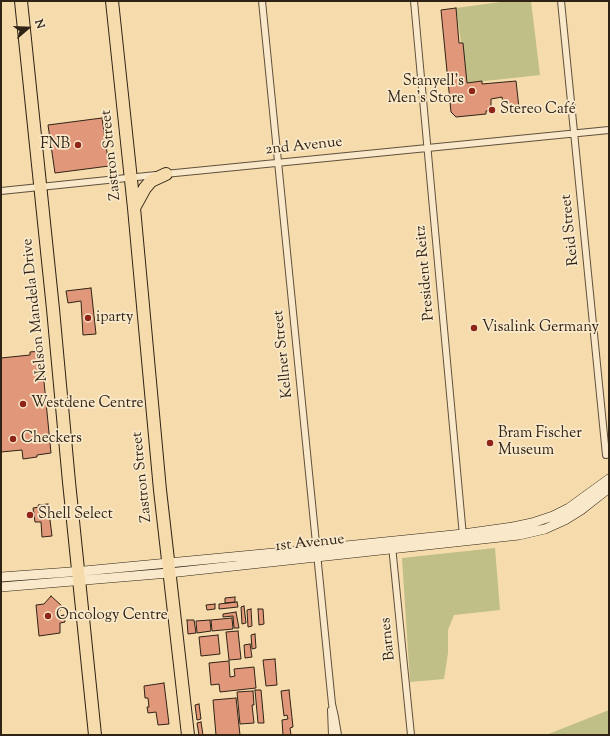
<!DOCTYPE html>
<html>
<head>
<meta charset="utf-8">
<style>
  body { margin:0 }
  #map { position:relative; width:610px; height:736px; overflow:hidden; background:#f6dcac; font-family:"Sorts Mill Goudy",serif }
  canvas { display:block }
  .frame { position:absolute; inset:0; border:2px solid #2f2316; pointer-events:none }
  .north { position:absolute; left:8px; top:8px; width:40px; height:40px; -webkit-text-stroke:3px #f9e8c9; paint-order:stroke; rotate:71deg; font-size:11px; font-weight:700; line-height:16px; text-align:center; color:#2f2316 }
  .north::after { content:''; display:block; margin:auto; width:14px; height:18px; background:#2f2316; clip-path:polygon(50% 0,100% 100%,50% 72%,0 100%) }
</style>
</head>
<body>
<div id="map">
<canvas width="610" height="736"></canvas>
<div class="frame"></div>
<div class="north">N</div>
</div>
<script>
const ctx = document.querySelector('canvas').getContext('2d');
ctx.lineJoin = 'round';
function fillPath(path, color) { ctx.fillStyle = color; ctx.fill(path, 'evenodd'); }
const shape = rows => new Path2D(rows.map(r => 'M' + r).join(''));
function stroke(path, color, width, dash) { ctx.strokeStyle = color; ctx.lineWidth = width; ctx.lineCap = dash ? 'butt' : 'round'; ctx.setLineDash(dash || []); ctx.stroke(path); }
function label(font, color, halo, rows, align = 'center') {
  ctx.font = font + ' "Sorts Mill Goudy",serif'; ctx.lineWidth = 3.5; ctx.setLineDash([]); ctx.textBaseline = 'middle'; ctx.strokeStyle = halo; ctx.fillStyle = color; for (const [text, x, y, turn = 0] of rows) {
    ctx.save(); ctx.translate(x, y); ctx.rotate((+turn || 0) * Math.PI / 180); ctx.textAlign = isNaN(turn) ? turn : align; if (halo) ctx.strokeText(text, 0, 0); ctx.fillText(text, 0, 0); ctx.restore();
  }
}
const green = shape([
  [508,1,531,1,540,75,467,83,456,8],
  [495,548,500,610,454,615,448,630,448,653,444,679,410,682,402,558],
  [609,710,609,735,546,735]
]);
const building = shape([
  [456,8,459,43,463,43,467,83,482,81,482,84,516,81,519,108,504,109,502,97,491,99,491,110,486,111,486,114,456,117,451,112,441,10,456,8],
  [102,118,109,166,55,173,48,125,102,118],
  [91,288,96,334,83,335,81,301,68,303,66,291,91,288],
  [41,351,51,453,37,455,37,457,23,459,22,450,1,452,1,358,30,355,30,352,41,351],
  [48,504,52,536,42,537,41,522,35,522,33,508,39,507,38,505,48,504],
  [51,596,63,607,58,613,59,616,64,615,65,622,60,623,60,633,39,636,36,605,44,604,51,596],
  [235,597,235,602,225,603,225,598,235,597],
  [237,602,238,607,219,609,219,604,237,602],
  [215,604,215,609,207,610,206,605,215,604],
  [244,606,246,623,242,624,241,607,244,606],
  [251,609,252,626,248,627,247,610,251,609],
  [258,609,263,609,264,624,259,625,258,609],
  [236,612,239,628,234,628,233,616,223,617,223,614,236,612],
  [232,618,233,629,212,631,211,620,232,618],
  [187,620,194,620,196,633,188,634,187,620],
  [210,620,211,631,197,633,196,621,210,620],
  [238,631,241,659,229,660,226,632,238,631],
  [255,634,256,648,252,649,251,635,255,634],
  [218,635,220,654,201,656,199,637,218,635],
  [250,644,252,657,245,658,244,645,250,644],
  [275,659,277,685,266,686,263,660,275,659],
  [229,661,230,677,235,676,234,669,254,667,256,688,220,692,219,684,211,685,209,663,229,661],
  [164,683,169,724,158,725,156,712,148,713,147,707,149,707,148,698,145,698,144,686,164,683],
  [255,690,261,690,264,723,258,723,255,690],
  [289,690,293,727,290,728,291,735,283,735,282,720,288,719,287,715,284,716,281,691,289,690],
  [253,691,254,705,252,705,254,723,240,724,237,692,253,691],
  [236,698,240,735,216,735,213,700,236,698],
  [199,704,201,719,197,720,195,705,199,704],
  [201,722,203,735,199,735,197,723,201,722]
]);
const street = shape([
  [262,1,332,704,335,717,338,735],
  [414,1,463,536],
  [561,1,606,455],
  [165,174,609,130],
  [1,191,156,175],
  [392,546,411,735],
  [331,710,332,735]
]);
const secondary = shape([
  [1,577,84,571,316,549,463,534,513,527,532,523,553,516,569,508,609,479],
  [1,587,169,573,519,535,545,529,565,520,581,510,609,488]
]);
const highway = shape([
  [21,1,53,309,69,482,95,735],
  [112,1,134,208,160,490,188,735],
  [134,208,145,188,151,181,166,174]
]);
const markers = [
  [472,91,4,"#8f2418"],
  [492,110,4,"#8f2418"],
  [78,145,4,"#8f2418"],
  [88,318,4,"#8f2418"],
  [474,328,4,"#8f2418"],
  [23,404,4,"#8f2418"],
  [13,439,4,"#8f2418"],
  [490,443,4,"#8f2418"],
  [30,515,4,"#8f2418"],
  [48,616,4,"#8f2418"]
];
const poiNames = [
  ["Stanyell's",464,82,"right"],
  ["Men's Store",464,99,"right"],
  ["Stereo Café",500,110],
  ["FNB",70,145,"right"],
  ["iparty",96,318],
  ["Visalink Germany",482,328],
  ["Westdene Centre",31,404],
  ["Bram Fischer",498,434],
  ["Museum",498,451],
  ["Checkers",21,439],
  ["Shell Select",38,515],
  ["Oncology Centre",56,616]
];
const streetNames = [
  ["2nd Avenue",304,147,-6],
  ["Zastron Street",112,155,-96],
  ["Reid Street",571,230,-96],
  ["President Reitz",426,273,-95],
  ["Nelson Mandela Drive",36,310,-96],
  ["Kellner Street",284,354,-96],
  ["Zastron Street",143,477,-96],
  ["1st Avenue",310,544,-6],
  ["Barnes",389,639,-96]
];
fillPath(green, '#bfbf87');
fillPath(building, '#e19779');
stroke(building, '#2f2316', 1);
stroke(street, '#61513c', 8);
stroke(secondary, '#2f2316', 10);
stroke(highway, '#2f2316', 14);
stroke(street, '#f9e8c9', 6);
stroke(secondary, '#f9e8c9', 9);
stroke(highway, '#f6dcac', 12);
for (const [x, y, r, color] of markers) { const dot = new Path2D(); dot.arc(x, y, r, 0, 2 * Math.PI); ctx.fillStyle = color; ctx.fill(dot); stroke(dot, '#f9e8c9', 1.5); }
label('15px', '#2f2316', '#f9e8c9', poiNames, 'left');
label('15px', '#2f2316', '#f9e8c9', streetNames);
</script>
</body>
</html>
